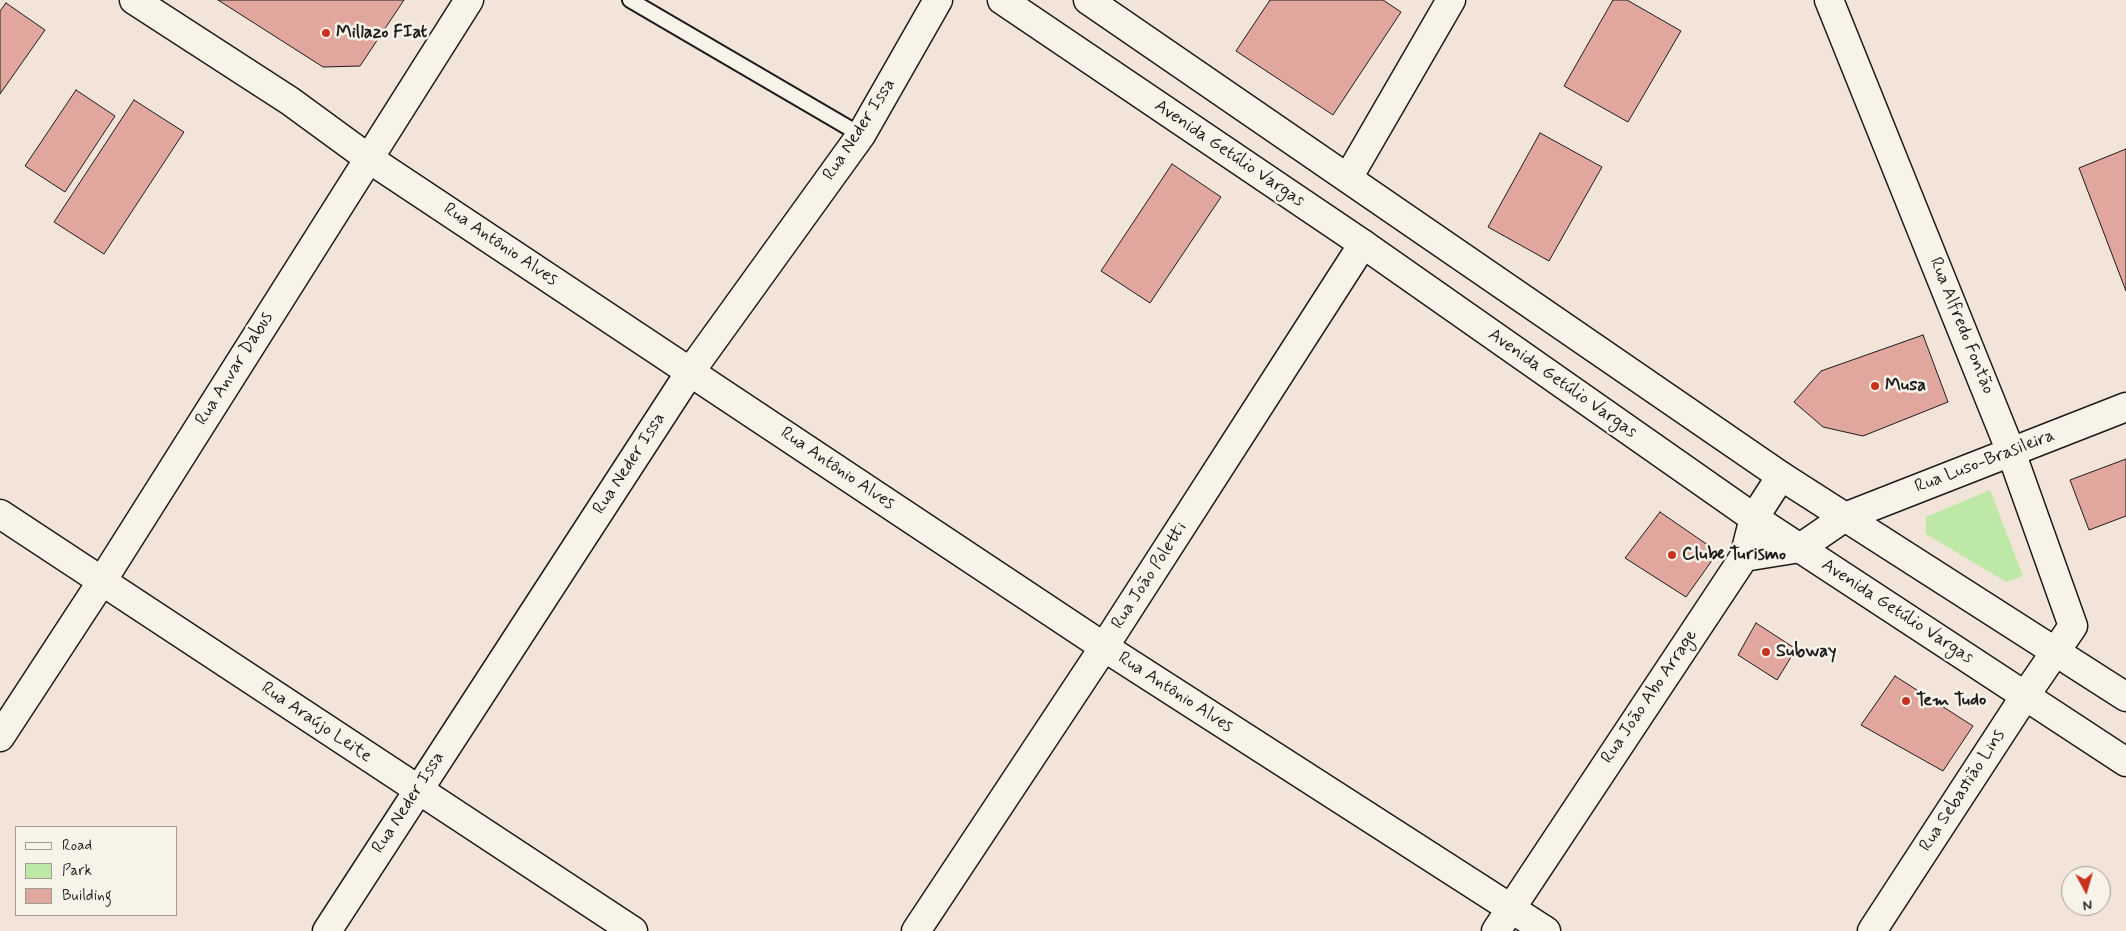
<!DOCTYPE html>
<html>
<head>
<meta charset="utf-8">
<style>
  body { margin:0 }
  #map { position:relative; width:2126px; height:931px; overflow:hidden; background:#f3e4d9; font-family:Mynerve,sans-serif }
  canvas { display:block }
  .legend { position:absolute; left:15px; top:826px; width:162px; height:90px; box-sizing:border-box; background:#f7f3e8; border:1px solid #9f9d96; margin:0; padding:6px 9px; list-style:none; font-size:15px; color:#1c1c1c }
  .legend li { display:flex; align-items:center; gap:10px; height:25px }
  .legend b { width:25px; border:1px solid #9f9d96 }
  .north { position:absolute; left:2061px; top:866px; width:50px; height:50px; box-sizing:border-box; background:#f7f3e8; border:1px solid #9f9d96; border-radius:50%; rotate:174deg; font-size:14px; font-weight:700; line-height:20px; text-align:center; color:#1c1c1c }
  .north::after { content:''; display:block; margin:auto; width:18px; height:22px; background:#c8321e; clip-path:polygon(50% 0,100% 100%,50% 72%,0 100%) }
</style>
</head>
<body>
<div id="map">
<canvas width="2126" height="931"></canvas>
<ul class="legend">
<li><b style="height:6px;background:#f7f3e8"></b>Road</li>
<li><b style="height:14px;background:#bde8a5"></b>Park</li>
<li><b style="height:14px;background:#e1a79e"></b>Building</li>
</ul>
<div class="north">N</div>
</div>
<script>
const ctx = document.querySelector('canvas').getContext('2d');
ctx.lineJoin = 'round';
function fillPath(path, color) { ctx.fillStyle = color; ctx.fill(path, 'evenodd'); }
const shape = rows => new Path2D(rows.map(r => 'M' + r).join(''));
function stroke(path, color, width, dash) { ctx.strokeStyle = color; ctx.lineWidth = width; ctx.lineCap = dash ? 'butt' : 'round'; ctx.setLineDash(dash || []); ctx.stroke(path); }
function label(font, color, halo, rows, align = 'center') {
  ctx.font = font + ' Mynerve,sans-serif'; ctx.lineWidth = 5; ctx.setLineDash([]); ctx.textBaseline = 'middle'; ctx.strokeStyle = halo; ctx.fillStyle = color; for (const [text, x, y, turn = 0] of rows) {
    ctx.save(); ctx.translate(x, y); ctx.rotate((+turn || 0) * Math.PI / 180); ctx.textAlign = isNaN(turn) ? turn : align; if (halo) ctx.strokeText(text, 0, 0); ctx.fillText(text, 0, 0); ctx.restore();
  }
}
const green = shape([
  [1990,490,2023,576,2006,582,1926,534,1926,517]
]);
const building = shape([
  [218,0,404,0,360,66,323,67,218,0],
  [1270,0,1383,0,1401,12,1333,115,1236,51,1270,0],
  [1613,0,1627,0,1681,31,1628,122,1564,86,1613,0],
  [6,3,45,30,0,94,0,11,6,3],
  [76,90,115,116,65,192,25,166,76,90],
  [134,100,184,132,104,254,54,222,134,100],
  [1540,133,1602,167,1549,261,1488,227,1540,133],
  [2126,149,2126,291,2079,168,2126,149],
  [1172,164,1221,197,1150,303,1101,271,1172,164],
  [1923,335,1948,402,1863,436,1823,427,1794,402,1821,371,1923,335],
  [2126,459,2126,516,2089,530,2070,480,2126,459],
  [1660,512,1718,552,1686,597,1625,558,1660,512],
  [1756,623,1796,649,1777,680,1738,655,1756,623],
  [1895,676,1973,726,1943,771,1861,725,1895,676]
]);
const service = shape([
  [630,0,861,135]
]);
const minor = shape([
  [134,0,290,101,368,158,1104,647,1546,931],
  [1829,0,2011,452,2073,626,2025,696,1872,931],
  [1348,178,1451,0],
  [0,514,633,931],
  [0,737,102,581,469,0],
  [327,931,690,372,861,135,938,0],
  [916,931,1104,647,1363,244]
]);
const tertiary = shape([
  [1744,557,1754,518,1781,476],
  [1496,931,1744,557,1800,548,1845,517,2126,407]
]);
const secondary = shape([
  [1002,0,1363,244,1754,518,2126,762],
  [1088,0,1781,476,2126,697]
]);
const markers = [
  [326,33,5,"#c8321e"],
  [1875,386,5,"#c8321e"],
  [1672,555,5,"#c8321e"],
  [1766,652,5,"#c8321e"],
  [1906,701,5,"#c8321e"]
];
const poiNames = [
  ["Millazo FIat",336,33],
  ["Musa",1885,386],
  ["Clube Turismo",1682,555],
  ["Subway",1776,652],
  ["Tem Tudo",1916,701]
];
const streetNames = [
  ["Rua Neder Issa",860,130,-57],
  ["Avenida Getúlio Vargas",1229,154,34],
  ["Rua Antônio Alves",500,245,34],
  ["Rua Alfredo Fontão",1961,326,68],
  ["Rua Anvar Dabus",235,369,-58],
  ["Avenida Getúlio Vargas",1562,384,35],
  ["Rua Luso-Brasileira",1985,462,-21],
  ["Rua Neder Issa",630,464,-57],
  ["Rua Antônio Alves",837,469,34],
  ["Rua João Poletti",1150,576,-57],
  ["Avenida Getúlio Vargas",1897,612,33],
  ["Rua Antônio Alves",1175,693,33],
  ["Rua João Abo Arrage",1650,697,-56],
  ["Rua Araújo Leite",316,723,34],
  ["Rua Sebastião Lins",1963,791,-57],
  ["Rua Neder Issa",409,803,-57]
];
fillPath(green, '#bde8a5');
fillPath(building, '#e1a79e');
stroke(building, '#1c1c1c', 1);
stroke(service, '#1c1c1c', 18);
stroke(minor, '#1c1c1c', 31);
stroke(tertiary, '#1c1c1c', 31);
stroke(secondary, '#1c1c1c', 31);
stroke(service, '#f7f3e8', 14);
stroke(minor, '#f7f3e8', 28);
stroke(tertiary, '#f7f3e8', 28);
stroke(secondary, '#f7f3e8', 28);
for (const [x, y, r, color] of markers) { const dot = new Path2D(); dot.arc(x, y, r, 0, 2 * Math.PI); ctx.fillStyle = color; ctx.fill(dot); stroke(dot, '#f7f3e8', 2); }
label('bold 18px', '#1c1c1c', '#f7f3e8', poiNames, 'left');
label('18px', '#1c1c1c', '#f7f3e8', streetNames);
</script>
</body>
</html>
